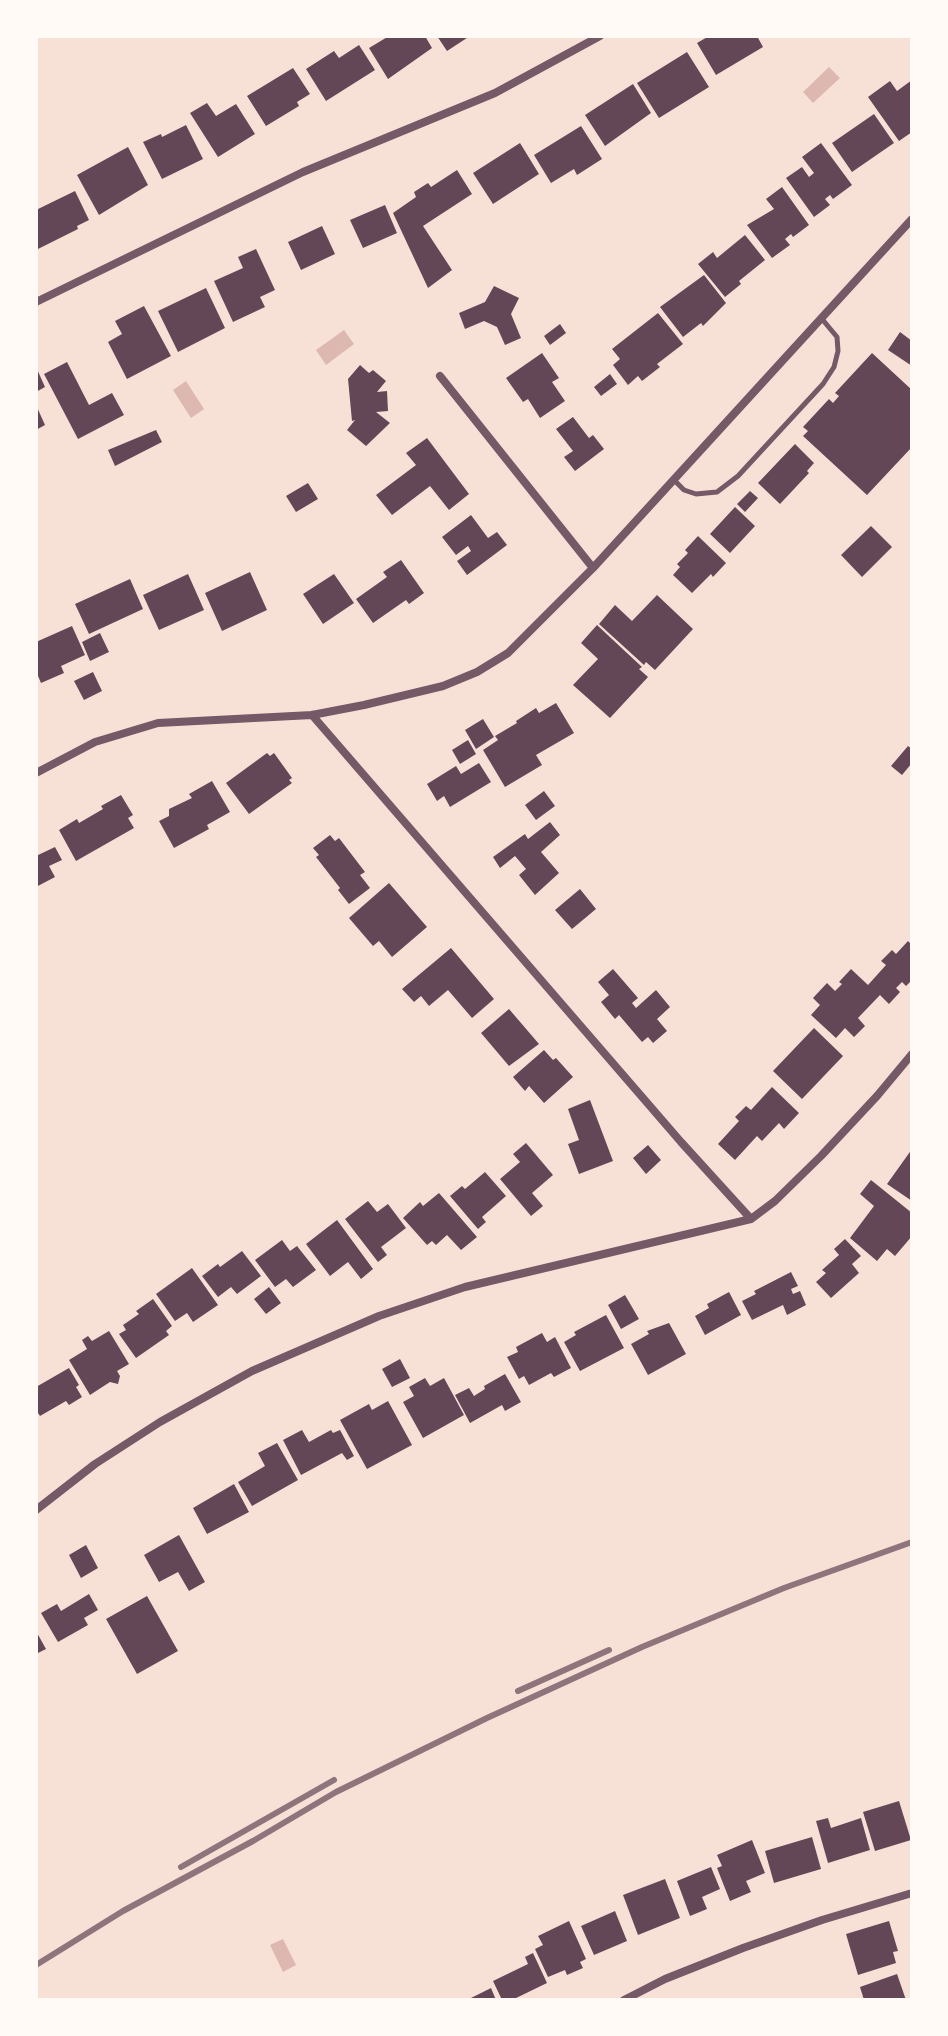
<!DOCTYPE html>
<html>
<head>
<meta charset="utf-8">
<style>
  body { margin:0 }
  #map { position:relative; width:948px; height:2036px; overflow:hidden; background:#f7e1d7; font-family:Karla,sans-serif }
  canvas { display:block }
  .frame { position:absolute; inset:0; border:38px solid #fffaf5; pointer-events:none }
</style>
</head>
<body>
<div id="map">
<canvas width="948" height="2036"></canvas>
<div class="frame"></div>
</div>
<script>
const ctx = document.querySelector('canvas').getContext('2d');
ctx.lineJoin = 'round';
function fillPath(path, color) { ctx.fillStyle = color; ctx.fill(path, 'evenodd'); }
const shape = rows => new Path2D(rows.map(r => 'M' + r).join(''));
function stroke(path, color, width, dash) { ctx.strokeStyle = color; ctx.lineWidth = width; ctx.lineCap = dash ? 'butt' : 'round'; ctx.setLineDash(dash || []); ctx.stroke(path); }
const water = shape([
  [829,67,840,78,813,103,803,92],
  [344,330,354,344,326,365,316,350],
  [186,381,204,409,191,418,173,390],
  [283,1939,296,1965,283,1972,270,1945]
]);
const building = shape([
  [389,36,425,36,432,48,388,79,369,48],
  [437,36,470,36,447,51],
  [709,36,757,36,763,47,716,75,697,43],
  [359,45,375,70,326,101,306,69,334,51,339,58],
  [687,52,709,87,659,118,637,83],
  [293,68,310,94,297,102,299,106,266,126,247,96],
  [912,80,912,132,899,141,868,97,890,81,897,91],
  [633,84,651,113,605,146,585,115],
  [207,103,216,116,236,104,255,134,218,157,190,113],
  [874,114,894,143,852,172,832,143],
  [186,125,203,159,162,179,143,142,161,134,162,137],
  [581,126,602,159,577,175,574,169,551,183,534,155],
  [520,143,539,174,493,204,473,173],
  [821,143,852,185,833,199,830,195,825,199,830,205,814,217,786,178,802,167,809,177,814,173,802,157],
  [128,147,148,185,99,215,77,175],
  [457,170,472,194,423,226,452,270,428,288,393,213,416,197,414,192,428,183,431,187],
  [782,187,809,225,793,237,791,234,785,239,790,245,772,258,747,225,774,209,766,199],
  [75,191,89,220,77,226,78,229,36,250,36,210],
  [385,205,397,233,363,248,350,220],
  [322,226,335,254,301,270,288,242],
  [745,235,765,260,739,281,741,284,725,297,698,264,713,252,717,258],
  [256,249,275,290,260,297,265,307,233,322,214,281,243,268,238,257],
  [704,275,726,303,703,326,701,323,683,337,660,307],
  [494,286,519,298,511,314,521,338,505,345,497,327,484,321,465,329,459,313,485,302],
  [206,288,225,328,178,352,158,311],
  [144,306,171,356,127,379,108,342,122,334,115,321],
  [658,313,683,344,657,364,660,367,642,381,638,376,628,385,613,365,620,359,612,349],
  [560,324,566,333,550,345,544,336],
  [900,332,912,341,912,366,888,350],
  [542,353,559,378,552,382,565,401,540,418,528,399,523,402,506,378],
  [872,353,912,390,912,447,867,495,803,436,808,431,803,427,829,399,833,403,839,396,835,393],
  [67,362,89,405,112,393,124,415,78,439,44,374],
  [360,365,369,373,373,370,386,381,377,392,387,391,388,411,376,412,390,423,366,446,347,430,355,420,352,421,348,379],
  [36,367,45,387,36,392],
  [610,374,617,384,601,396,594,387],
  [36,405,45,425,36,430],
  [573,417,589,438,593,435,604,449,575,471,564,457,573,451,556,429],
  [156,430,162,442,115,466,108,450],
  [427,438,469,494,449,510,430,486,392,515,376,495,416,465,406,453],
  [795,444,814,463,807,471,809,473,780,504,758,483],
  [308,483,318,499,296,512,286,496],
  [750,491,758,498,745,512,737,504],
  [735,507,755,526,730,553,710,534],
  [471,515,488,538,497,532,507,545,467,575,457,561,471,551,468,546,456,555,442,537],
  [871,526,892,547,862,577,841,555],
  [698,536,726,563,713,577,711,574,692,593,673,575,680,567,677,564,688,553,685,550],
  [401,560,424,593,409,604,406,600,373,623,356,599,387,577,383,572],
  [250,572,267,610,222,631,205,593],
  [188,574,204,610,159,630,143,595],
  [334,574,354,603,323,624,303,594],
  [130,579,143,609,89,634,75,604],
  [657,595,693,629,655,670,646,662,644,665,599,624,615,605,632,621],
  [597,625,642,667,639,669,648,677,610,718,573,685,598,659,581,643],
  [72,626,85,655,61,666,64,673,41,683,36,671,36,642],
  [100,633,109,652,90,661,82,642],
  [93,672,102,691,84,700,74,681],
  [556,703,574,733,536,755,542,765,505,787,483,750,498,740,495,736,517,723,516,721,536,708,539,713],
  [483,719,494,737,476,749,465,730],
  [468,740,476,754,460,764,452,750],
  [908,746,912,749,912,763,902,775,891,766],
  [267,753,270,756,274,753,292,778,289,780,292,783,249,814,226,783],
  [479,763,491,782,450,807,444,796,437,801,427,784,456,766,461,774],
  [212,781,230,812,207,825,209,829,174,848,159,821,169,816,169,809,192,798,189,794],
  [544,791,555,806,536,820,525,805],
  [121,795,133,815,128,818,134,828,76,861,59,830,77,819,79,823,103,809,101,806],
  [550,822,560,835,541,852,559,873,535,895,519,875,526,869,515,856,500,868,493,857,525,834,528,839],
  [330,835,335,841,339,838,365,872,360,875,370,888,349,904,338,890,340,888,316,857,319,855,313,848],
  [55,847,62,860,49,866,55,877,36,887,36,856],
  [389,883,427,927,392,957,379,941,373,946,349,918],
  [580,889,596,909,572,929,555,910],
  [908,941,912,945,912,980,906,986,902,982,896,988,900,992,889,1004,880,995,858,1018,865,1026,854,1037,845,1028,836,1038,811,1015,820,1005,813,998,827,983,835,991,842,984,839,982,851,969,868,985,886,965,881,961,892,950,896,954],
  [451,948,494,999,472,1018,448,990,429,1006,421,996,414,1002,402,989],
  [613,969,638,998,632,1003,636,1008,656,990,670,1007,657,1019,667,1031,653,1043,648,1037,642,1042,619,1015,615,1019,601,1002,609,995,598,982],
  [509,1009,539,1044,509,1066,481,1033],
  [814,1028,843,1056,802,1099,773,1071],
  [544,1050,553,1060,556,1058,573,1077,544,1103,529,1086,525,1091,513,1077],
  [772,1087,799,1113,784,1129,779,1123,762,1141,757,1136,735,1160,718,1144,739,1121,735,1117,746,1106,751,1110],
  [590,1100,613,1161,579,1174,568,1144,579,1140,568,1109],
  [526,1143,553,1175,532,1193,543,1206,531,1216,500,1179,520,1162,513,1154],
  [648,1145,661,1160,646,1174,633,1158],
  [912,1149,912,1201,887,1184],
  [485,1172,506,1196,482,1217,486,1222,478,1229,450,1196,462,1186,465,1189],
  [871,1180,912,1213,912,1236,895,1256,887,1249,877,1261,850,1238,874,1206,860,1194],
  [439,1193,477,1237,461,1250,447,1235,436,1245,432,1241,427,1245,403,1218,420,1202,423,1206],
  [368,1201,377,1212,388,1204,406,1228,381,1247,387,1255,378,1262,345,1219],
  [337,1220,373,1269,361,1279,348,1262,330,1276,306,1244],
  [845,1239,861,1256,852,1264,859,1273,831,1298,816,1282,826,1273,822,1270,839,1255,834,1249],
  [282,1240,290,1251,297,1246,316,1270,293,1287,286,1279,275,1287,255,1260],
  [242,1251,261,1276,237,1294,231,1287,218,1297,202,1276,218,1264,220,1267],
  [192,1268,218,1305,193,1322,187,1313,175,1321,156,1294],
  [791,1272,798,1286,791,1289,793,1294,800,1291,806,1305,787,1315,783,1305,752,1320,742,1301,756,1294,754,1291],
  [269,1287,281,1303,266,1314,254,1299],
  [729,1292,741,1315,705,1335,695,1316,709,1308,707,1304],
  [625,1295,639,1319,621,1329,608,1305],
  [153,1299,172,1326,166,1331,169,1335,136,1358,119,1334,126,1330,123,1325,139,1314,136,1311],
  [606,1315,624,1348,580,1371,564,1342,576,1335,574,1332],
  [669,1323,686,1354,648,1375,631,1344,649,1334,647,1331],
  [109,1331,129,1364,117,1371,120,1376,118,1384,110,1382,90,1395,69,1360,87,1349,82,1340,88,1336,92,1341],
  [542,1333,547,1342,555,1337,571,1368,554,1377,551,1373,529,1385,524,1376,519,1379,507,1357,518,1352,516,1347],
  [400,1359,410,1378,392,1387,382,1369],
  [69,1368,79,1385,76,1387,82,1397,69,1405,66,1401,40,1416,36,1410,36,1387],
  [505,1374,521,1402,505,1411,502,1405,470,1423,455,1395,469,1388,474,1396,485,1389,484,1386],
  [425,1378,430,1386,444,1378,464,1415,423,1438,403,1402,414,1396,409,1387],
  [388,1401,412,1445,367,1469,340,1420,369,1404,372,1410],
  [302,1430,309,1442,331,1430,333,1433,340,1430,354,1456,347,1460,342,1453,301,1475,283,1440],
  [277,1443,298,1480,252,1506,238,1482,265,1466,258,1453],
  [234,1484,249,1512,207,1534,193,1508],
  [179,1535,205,1582,189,1591,178,1572,159,1582,144,1555],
  [86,1545,98,1568,81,1578,69,1555],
  [89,1594,98,1610,84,1618,88,1625,58,1642,41,1613,57,1604,61,1611],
  [147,1596,178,1651,137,1674,106,1619],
  [36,1631,46,1649,36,1654],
  [899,1801,911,1840,875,1851,863,1812],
  [828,1818,831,1828,861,1818,870,1850,828,1863,816,1821],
  [812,1837,821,1869,774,1883,765,1851],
  [752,1840,765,1873,746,1881,751,1892,730,1901,717,1868,722,1866,717,1855],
  [711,1867,720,1889,702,1897,707,1909,690,1916,677,1881],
  [665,1879,680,1918,638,1935,623,1895],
  [615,1911,627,1941,594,1955,581,1926],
  [569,1921,586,1959,580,1962,583,1968,567,1975,565,1970,548,1977,535,1949,543,1945,538,1936],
  [889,1921,898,1951,893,1952,896,1963,858,1975,846,1934],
  [533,1953,547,1983,512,2000,502,2000,493,1981,528,1964,525,1957],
  [897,1974,906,2000,864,2000,860,1987],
  [491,1988,496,2000,467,2000]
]);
const service = shape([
  [674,480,684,490,696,494,717,492,738,476,823,384,834,367,838,351,837,337,822,319]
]);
const minor = shape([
  [36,302,303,172,495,93,600,36],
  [440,376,593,568],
  [312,715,681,1142,751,1219],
  [36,773,95,742,158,723,312,715,364,705,443,686,477,672,508,653,593,568,912,219],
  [36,1510,95,1464,160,1422,252,1371,379,1316,465,1287,751,1219,775,1201,821,1156,877,1096,912,1054],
  [624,2000,665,1979,743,1948,822,1920,912,1893]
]);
const rail = shape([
  [518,1691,609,1650],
  [181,1867,334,1780],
  [36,1965,123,1911,253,1841,336,1792,487,1718,642,1647,784,1588,912,1542]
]);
fillPath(water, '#dcb8b0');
fillPath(building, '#644757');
stroke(service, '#755966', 5);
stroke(minor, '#755966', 8);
stroke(rail, '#8f747c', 6);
</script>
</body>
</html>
